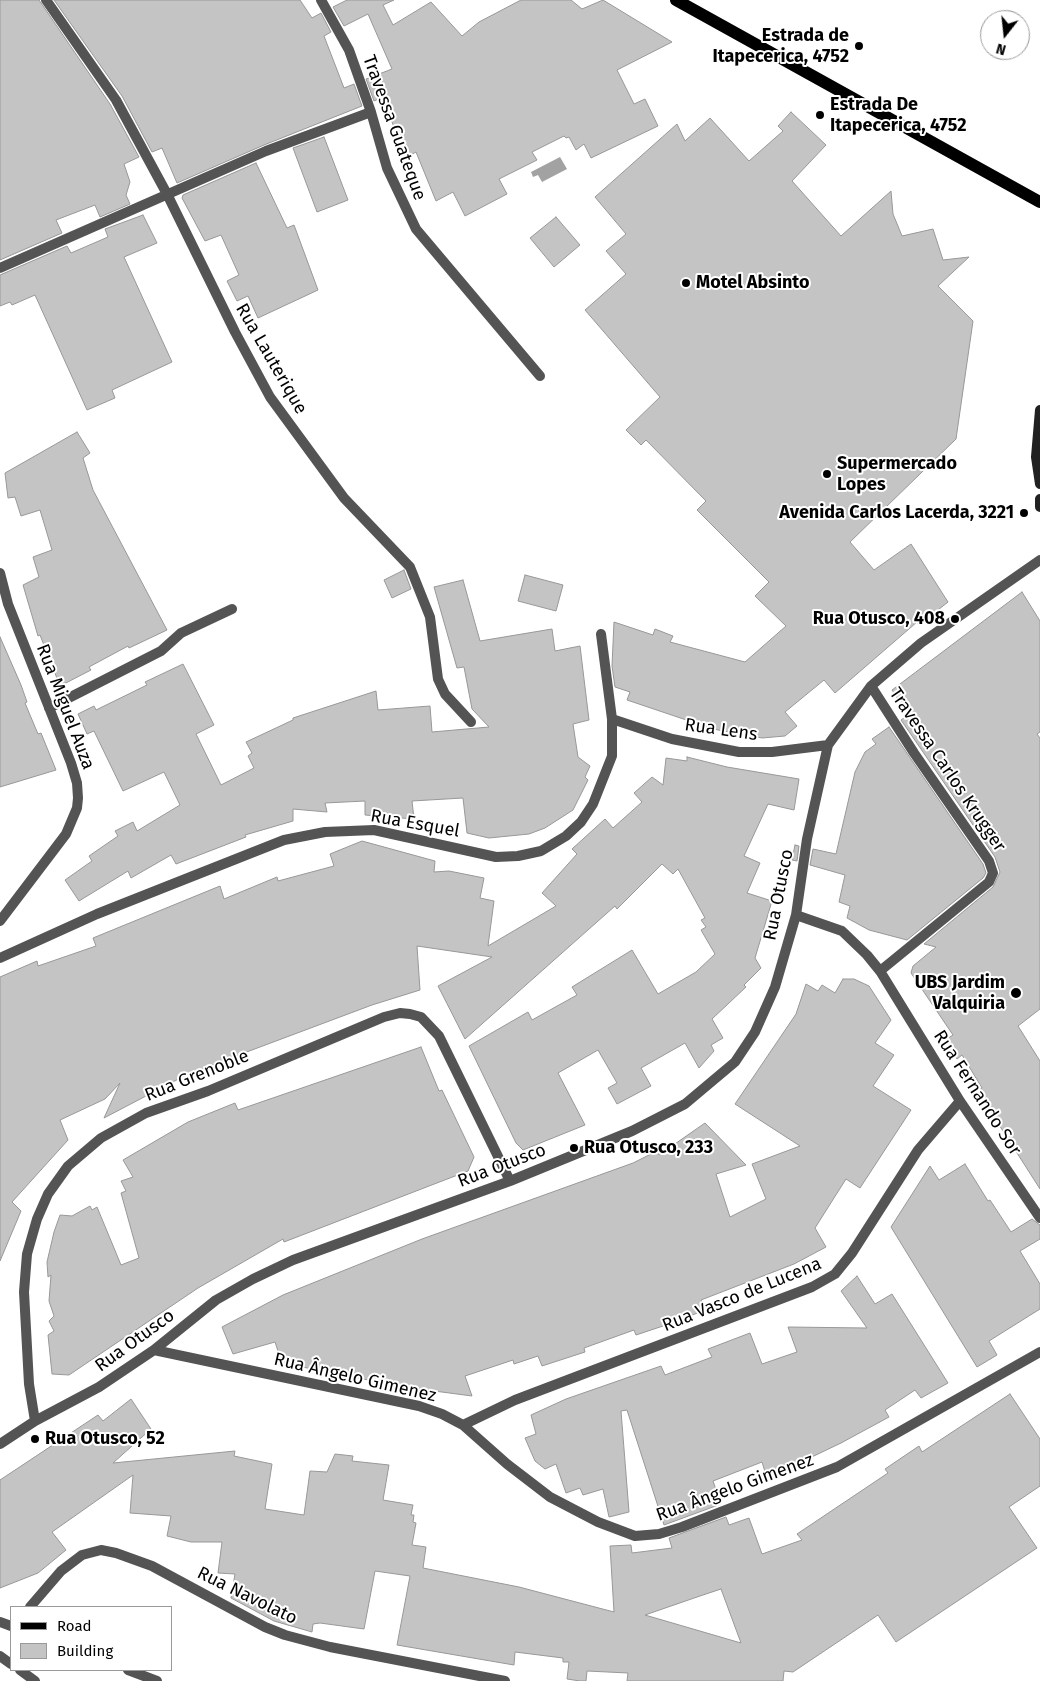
<!DOCTYPE html>
<html>
<head>
<meta charset="utf-8">
<style>
  body { margin:0 }
  #map { position:relative; width:1040px; height:1681px; overflow:hidden; background:#fff; font-family:"Fira Sans",sans-serif }
  canvas { display:block }
  .legend { position:absolute; left:10px; top:1606px; width:162px; height:65px; box-sizing:border-box; background:#fff; border:1px solid #999; margin:0; padding:6px 9px; list-style:none; font-size:15px; color:#000 }
  .legend li { display:flex; align-items:center; gap:10px; height:25px }
  .legend b { width:25px; border:1px solid #999 }
  .north { position:absolute; left:980px; top:10px; width:50px; height:50px; box-sizing:border-box; background:#fff; border:1px solid #999; border-radius:50%; rotate:196deg; font-size:14px; font-weight:700; line-height:20px; text-align:center; color:#000 }
  .north::after { content:''; display:block; margin:auto; width:18px; height:22px; background:#000; clip-path:polygon(50% 0,100% 100%,50% 72%,0 100%) }
</style>
</head>
<body>
<div id="map">
<canvas width="1040" height="1681"></canvas>
<ul class="legend">
<li><b style="height:6px;background:#000"></b>Road</li>
<li><b style="height:14px;background:#c4c4c4"></b>Building</li>
</ul>
<div class="north">N</div>
</div>
<script>
const ctx = document.querySelector('canvas').getContext('2d');
ctx.lineJoin = 'round';
function fillPath(path, color) { ctx.fillStyle = color; ctx.fill(path, 'evenodd'); }
const shape = rows => new Path2D(rows.map(r => 'M' + r).join(''));
function stroke(path, color, width, dash) { ctx.strokeStyle = color; ctx.lineWidth = width; ctx.lineCap = dash ? 'butt' : 'round'; ctx.setLineDash(dash || []); ctx.stroke(path); }
function label(font, color, halo, rows, align = 'center') {
  ctx.font = font + ' "Fira Sans",sans-serif'; ctx.lineWidth = 4; ctx.setLineDash([]); ctx.textBaseline = 'middle'; ctx.strokeStyle = halo; ctx.fillStyle = color; for (const [text, x, y, turn = 0] of rows) {
    ctx.save(); ctx.translate(x, y); ctx.rotate((+turn || 0) * Math.PI / 180); ctx.textAlign = isNaN(turn) ? turn : align; if (halo) ctx.strokeText(text, 0, 0); ctx.fillText(text, 0, 0); ctx.restore();
  }
}
const water = shape([
  [560,157,567,169,542,182,538,175,533,177,531,172]
]);
const building = shape([
  [0,0,39,0,110,104,139,157,124,164,130,182,126,195,130,204,100,217,95,205,56,220,62,233,0,260,0,0],
  [54,0,300,0,312,18,321,13,331,32,324,36,344,88,354,84,362,106,264,145,177,183,162,148,152,152,122,96,54,0],
  [347,0,394,0,383,5,393,25,431,2,462,36,479,22,521,0,571,0,582,9,603,0,672,42,617,70,634,104,645,99,658,126,591,158,584,144,576,150,569,137,566,138,564,136,532,152,537,160,499,179,507,194,465,216,453,192,436,201,416,152,405,158,383,97,374,101,366,79,392,69,368,14,344,26,333,7,347,0],
  [791,112,826,145,792,181,841,236,891,191,893,214,902,236,933,229,943,260,969,257,938,286,973,321,956,439,850,542,874,570,911,544,948,602,919,625,917,622,835,693,824,680,785,712,797,726,785,736,762,738,713,729,627,700,630,692,615,687,612,666,614,622,653,635,655,629,673,636,670,642,745,662,786,626,755,596,769,582,697,510,706,501,646,440,641,445,626,430,660,397,585,310,626,274,606,251,626,234,595,197,677,124,685,141,710,118,749,161,783,131,778,126,791,112],
  [324,137,348,200,317,212,293,148,324,137],
  [256,163,287,228,294,225,318,290,258,318,248,296,237,301,227,281,239,275,221,235,205,241,182,198,183,195,256,163],
  [143,215,157,243,124,257,172,362,112,390,115,398,87,410,35,295,12,305,10,302,0,306,0,275,67,246,71,253,108,237,105,229,143,215],
  [556,217,580,245,554,267,530,238,556,217],
  [77,432,90,453,83,458,93,490,167,630,129,648,128,646,89,667,91,670,60,686,40,635,38,636,23,585,39,577,33,557,52,550,40,510,21,516,15,497,8,498,5,473,77,432],
  [404,570,411,589,392,598,384,580,404,570],
  [525,575,563,585,556,611,518,601,525,575],
  [463,580,480,641,552,629,555,651,580,646,589,720,573,724,578,757,590,766,585,777,588,780,573,810,545,828,529,834,489,838,467,833,463,798,412,801,414,819,365,815,365,801,325,803,327,812,293,809,293,821,245,835,246,837,176,864,171,855,131,878,128,871,79,901,65,880,92,861,89,856,118,836,115,831,133,822,137,831,180,805,164,772,123,791,94,731,87,734,78,714,94,706,96,710,147,685,145,682,183,664,214,725,196,734,221,785,254,768,248,756,252,753,246,742,293,720,293,718,376,691,378,710,430,706,432,732,489,727,472,709,464,667,457,668,434,587,463,580],
  [1022,592,1040,621,1040,732,1037,734,1040,738,1040,1009,1018,1026,1040,1061,1040,1189,987,1106,989,1105,979,1090,982,1088,962,1055,957,1059,945,1040,953,1035,911,973,913,966,936,947,924,944,993,887,1000,872,995,857,901,720,908,715,892,690,1022,592],
  [0,637,21,685,27,702,25,703,38,734,41,733,56,770,0,787,0,637],
  [889,727,983,864,986,873,983,878,907,940,869,930,847,918,850,906,839,902,845,875,810,865,813,849,836,854,855,772,865,752,876,744,872,739,889,727],
  [687,757,727,767,799,779,794,810,768,804,744,856,760,863,747,893,772,901,755,958,761,968,744,985,746,987,712,1019,723,1038,711,1045,714,1051,699,1068,685,1043,641,1068,651,1086,617,1104,608,1088,617,1083,598,1050,558,1073,585,1125,523,1150,516,1143,469,1046,528,1012,532,1020,577,995,572,987,632,950,658,994,696,972,715,954,701,930,706,927,701,920,705,918,678,869,673,874,662,864,617,909,615,906,465,1039,438,986,492,957,417,946,420,990,372,1005,188,1074,104,1118,120,1083,105,1099,60,1120,68,1140,12,1202,21,1211,0,1261,0,977,37,961,38,966,96,946,93,938,220,886,224,899,277,877,278,881,334,866,330,854,362,841,435,861,434,872,449,871,484,878,480,898,494,901,488,946,556,906,542,893,577,854,572,849,605,819,613,828,642,802,634,793,652,777,663,785,666,758,687,761,687,757],
  [795,845,799,846,797,861,792,860,795,845],
  [843,979,854,979,869,986,891,1020,875,1043,894,1055,873,1086,911,1110,860,1188,846,1179,815,1228,826,1247,794,1264,701,1300,705,1310,672,1323,636,1335,634,1330,584,1348,585,1352,542,1366,538,1356,514,1364,513,1360,465,1376,472,1396,404,1387,282,1363,275,1342,233,1354,222,1327,283,1295,422,1239,633,1163,657,1151,659,1155,705,1123,746,1165,716,1174,730,1217,766,1199,752,1164,800,1146,735,1104,796,1014,806,984,818,991,822,985,835,993,843,979],
  [421,1047,439,1091,442,1090,474,1157,468,1171,284,1242,283,1239,198,1288,69,1375,52,1374,48,1335,54,1331,49,1321,54,1316,49,1301,51,1275,48,1277,47,1262,54,1232,60,1215,72,1216,90,1206,92,1210,97,1207,121,1265,139,1258,121,1193,126,1191,121,1181,133,1177,123,1160,188,1122,235,1103,238,1110,421,1047],
  [965,1164,988,1201,990,1200,1011,1232,1032,1219,1040,1225,1040,1239,1020,1251,1040,1284,1040,1309,989,1341,997,1355,977,1367,891,1227,930,1166,939,1180,965,1164],
  [857,1276,875,1304,892,1294,948,1383,921,1398,915,1390,885,1410,889,1417,841,1443,795,1465,766,1475,762,1462,713,1481,721,1504,664,1525,627,1410,621,1411,629,1512,609,1517,603,1489,583,1495,580,1488,566,1493,556,1464,545,1469,535,1461,525,1438,536,1434,531,1415,566,1399,661,1366,665,1375,712,1357,708,1349,750,1333,762,1364,797,1352,788,1327,867,1328,841,1291,857,1276],
  [1010,1394,1040,1439,1040,1486,1009,1507,1037,1548,896,1642,878,1615,793,1672,784,1671,783,1681,627,1681,628,1673,587,1671,586,1681,580,1681,567,1679,569,1662,563,1662,563,1658,515,1652,514,1665,397,1645,410,1576,375,1571,364,1629,320,1623,313,1624,312,1632,274,1621,231,1598,235,1574,218,1573,222,1542,191,1542,167,1536,171,1516,130,1513,133,1475,52,1532,66,1550,38,1573,0,1588,0,1480,98,1415,103,1421,131,1399,151,1429,113,1463,235,1451,234,1456,272,1464,265,1509,304,1515,310,1471,327,1472,335,1454,353,1456,352,1461,389,1465,383,1500,413,1505,411,1515,414,1515,413,1522,416,1523,412,1545,426,1547,423,1568,519,1587,614,1612,610,1546,631,1545,632,1553,672,1548,669,1538,726,1517,729,1525,749,1518,762,1554,802,1540,797,1534,888,1473,885,1469,919,1446,922,1452,1010,1394],
  [721,1589,741,1643,645,1615,700,1596,721,1589]
]);
const minor = shape([
  [46,0,116,100,167,194,235,332,270,397,344,498,410,567,430,617,438,679,445,694,471,722],
  [321,0,349,50,371,112,387,168,416,229,540,376],
  [0,268,266,151,371,112],
  [0,573,8,604,71,763,77,783,78,798,77,808,66,834,0,921],
  [871,686,914,753,989,861,993,873,989,882,880,971],
  [49,708,161,651,181,633,232,609],
  [612,719,672,739,739,752,772,752,828,745],
  [796,915,842,931,867,955,880,971,960,1101,1040,1218],
  [0,958,97,914,284,840,325,832,374,830,496,857,518,856,541,851,566,836,581,822,593,804,612,756,612,719,601,634],
  [154,1350,419,1406,442,1414,463,1425,507,1464,550,1497,598,1522,635,1536,659,1534,682,1527,837,1467,1040,1352],
  [35,1421,29,1384,24,1292,27,1254,37,1219,48,1194,68,1166,101,1138,146,1113,208,1091,384,1017,400,1013,410,1014,421,1017,439,1036,510,1181],
  [463,1425,515,1400,812,1287,835,1274,852,1253,918,1150,960,1101],
  [0,1444,35,1421,99,1387,154,1350,216,1300,253,1279,293,1260,510,1181,632,1131,685,1104,735,1062,755,1032,775,987,796,915,807,839,828,745,871,686,921,643,1040,560],
  [30,1607,61,1571,82,1555,101,1550,116,1553,152,1566,265,1627,285,1635,330,1647,505,1681],
  [0,1622,11,1626],
  [0,1656,11,1664],
  [20,1670,35,1681],
  [128,1670,157,1681]
]);
const secondary = shape([
  [1040,410,1036,457,1040,484],
  [1040,499,1040,507]
]);
const primary = shape([
  [676,0,1040,202]
]);
const markers = [
  [859,46,5,"#000"],
  [820,115,5,"#000"],
  [686,283,5,"#000"],
  [827,474,5,"#000"],
  [1024,513,5,"#000"],
  [955,619,5,"#000"],
  [1016,993,6,"#000"],
  [574,1148,5,"#000"],
  [35,1439,5,"#000"]
];
const poiNames = [
  ["Estrada de",849,36,"right"],
  ["Itapecerica, 4752",849,57,"right"],
  ["Estrada De",830,105],
  ["Itapecerica, 4752",830,126],
  ["Motel Absinto",696,283],
  ["Supermercado",837,464],
  ["Lopes",837,485],
  ["Avenida Carlos Lacerda, 3221",1014,513,"right"],
  ["Rua Otusco, 408",945,619,"right"],
  ["UBS Jardim",1005,983,"right"],
  ["Valquiria",1005,1004,"right"],
  ["Rua Otusco, 233",584,1148],
  ["Rua Otusco, 52",45,1439]
];
const streetNames = [
  ["Travessa Guateque",394,128,70],
  ["Rua Lauterique",271,359,60],
  ["Rua Miguel Auza",65,707,69],
  ["Rua Lens",721,730,8],
  ["Travessa Carlos Krugger",947,770,56],
  ["Rua Esquel",415,824,10],
  ["Rua Otusco",779,895,-79],
  ["Rua Grenoble",197,1076,-22],
  ["Rua Fernando Sor",977,1093,57],
  ["Rua Otusco",502,1166,-21],
  ["Rua Vasco de Lucena",742,1295,-22],
  ["Rua Otusco",135,1341,-36],
  ["Rua Ângelo Gimenez",355,1378,13],
  ["Rua Ângelo Gimenez",735,1488,-20],
  ["Rua Navolato",247,1596,26]
];
fillPath(water, '#a2a2a2');
fillPath(building, '#c4c4c4');
stroke(building, '#989898', 1);
stroke(minor, '#545454', 10);
stroke(secondary, '#212121', 10);
stroke(primary, '#000', 12);
for (const [x, y, r, color] of markers) { const dot = new Path2D(); dot.arc(x, y, r, 0, 2 * Math.PI); ctx.fillStyle = color; ctx.fill(dot); stroke(dot, '#fff', 2); }
label('bold 18px', '#000', '#fff', poiNames, 'left');
label('18px', '#000', '#fff', streetNames);
</script>
</body>
</html>
